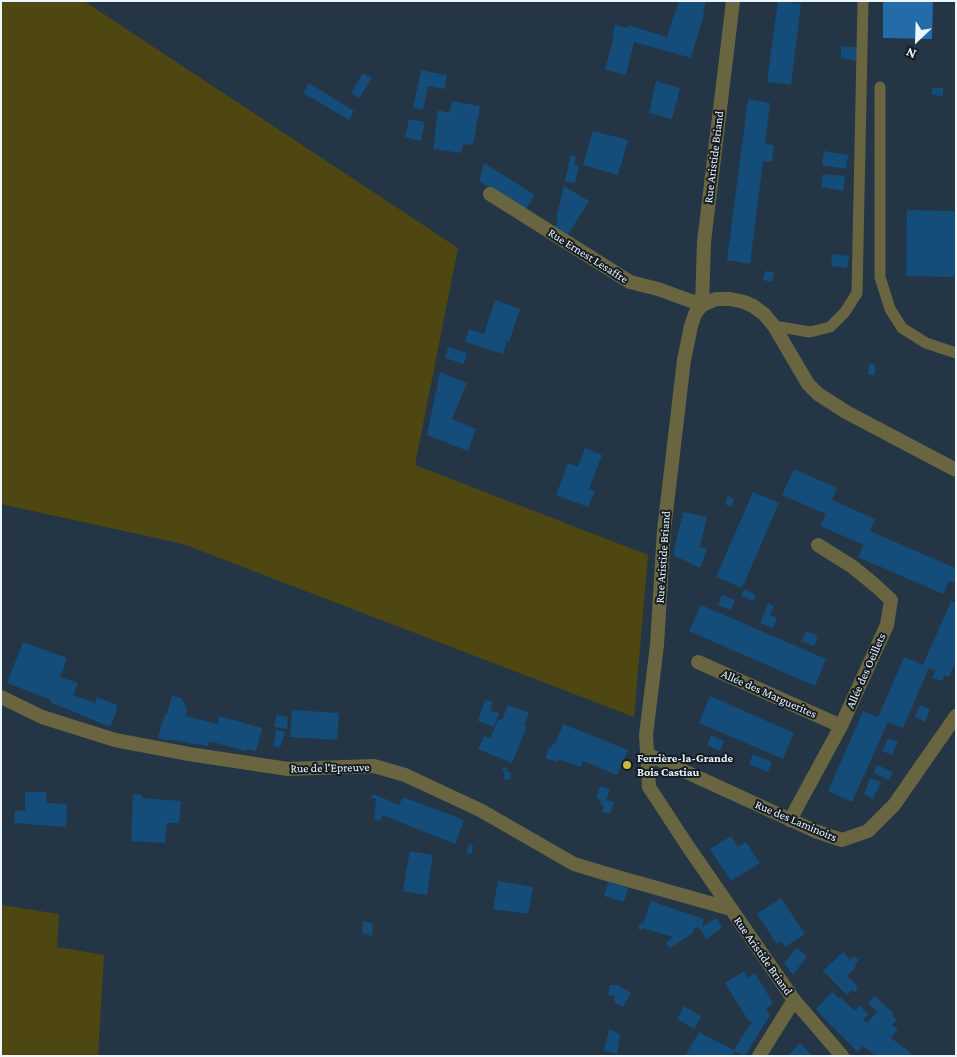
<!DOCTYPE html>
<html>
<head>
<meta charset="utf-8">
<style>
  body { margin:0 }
  #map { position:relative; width:957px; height:1057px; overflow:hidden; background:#243546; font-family:"Crimson Pro",serif }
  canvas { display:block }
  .frame { position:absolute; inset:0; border:2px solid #edf6fe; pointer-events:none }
  .north { position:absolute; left:892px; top:15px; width:50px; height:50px; -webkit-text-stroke:4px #141c23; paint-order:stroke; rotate:204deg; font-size:14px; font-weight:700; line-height:20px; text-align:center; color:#edf6fe }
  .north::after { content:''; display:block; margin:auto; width:18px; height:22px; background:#edf6fe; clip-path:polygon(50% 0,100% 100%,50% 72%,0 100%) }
</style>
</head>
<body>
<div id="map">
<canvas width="957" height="1057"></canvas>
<div class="frame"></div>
<div class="north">N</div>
</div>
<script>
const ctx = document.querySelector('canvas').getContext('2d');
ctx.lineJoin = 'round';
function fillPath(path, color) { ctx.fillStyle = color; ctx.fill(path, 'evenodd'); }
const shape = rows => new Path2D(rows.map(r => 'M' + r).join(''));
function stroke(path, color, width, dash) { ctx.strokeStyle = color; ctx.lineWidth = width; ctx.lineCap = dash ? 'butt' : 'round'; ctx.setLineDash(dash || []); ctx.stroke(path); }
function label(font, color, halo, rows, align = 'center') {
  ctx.font = font + ' "Crimson Pro",serif'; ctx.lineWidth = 4; ctx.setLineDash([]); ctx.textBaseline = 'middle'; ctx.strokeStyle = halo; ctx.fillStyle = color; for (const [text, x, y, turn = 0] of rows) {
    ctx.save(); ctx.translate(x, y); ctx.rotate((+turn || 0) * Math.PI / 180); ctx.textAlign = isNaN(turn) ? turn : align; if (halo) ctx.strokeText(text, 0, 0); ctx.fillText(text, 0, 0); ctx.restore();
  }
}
const green = shape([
  [1,1,84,1,458,248,415,465,648,555,634,717,183,544,1,504],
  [1,905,59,914,57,947,104,955,98,1056,1,1056]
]);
const water = shape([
  [883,1,933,1,932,39,883,38]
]);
const building = shape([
  [679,1,706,1,703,14,704,14,691,58,634,42,626,75,605,70,614,36,612,36,615,25,628,28,628,25,667,37,677,6,678,6],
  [778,1,801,4,791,85,767,82],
  [841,46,858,47,856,61,841,58],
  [421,70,447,75,445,89,428,86,423,110,413,108],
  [363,73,372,78,359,98,351,93],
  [656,81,680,88,672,119,649,113],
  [309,83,354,111,349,120,303,93],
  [932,88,943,88,943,96,932,95],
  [748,99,770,103,765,144,774,145,772,162,763,161,763,162,750,264,727,260],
  [452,101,480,106,473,145,463,144,461,153,433,149,438,110,449,113],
  [409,119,425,122,421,141,405,137],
  [593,131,628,140,618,175,583,165],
  [824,151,848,155,846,169,822,165],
  [571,155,576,156,574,165,579,166,575,183,565,181],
  [484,163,535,195,525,211,479,181],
  [823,174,845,176,843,191,821,187],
  [564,186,589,201,567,236,554,228,558,220,556,218],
  [907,210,956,211,956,277,906,276],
  [832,254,849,256,847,268,831,266],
  [765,271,774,272,772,282,763,280],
  [495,300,520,309,509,342,507,341,503,354,465,342,469,329,484,334],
  [448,347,467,353,464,364,445,358],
  [869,364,875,364,875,375,868,375],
  [440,372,467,383,452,419,476,429,468,451,427,435],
  [585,448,602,455,589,489,595,491,588,507,556,495,568,463,578,467],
  [794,469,837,488,832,500,875,519,870,531,955,568,956,579,954,583,949,581,943,594,858,557,864,545,820,526,826,514,782,495],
  [753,492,779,503,742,588,716,577],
  [728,496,734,499,731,507,725,504],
  [683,512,707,517,700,547,707,549,700,568,673,555],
  [744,589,756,595,753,601,741,596],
  [722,595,735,600,731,610,718,605],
  [951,601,956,603,956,662,949,677,945,675,942,681,932,678,935,671,929,668,903,728,888,722,852,802,828,791,863,711,878,717,904,657,923,665],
  [768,603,774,606,770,615,777,618,773,628,760,623],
  [701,605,826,659,815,686,689,631],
  [806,631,818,636,814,646,801,641],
  [23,642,67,658,60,677,78,683,73,695,95,703,97,697,117,705,116,713,110,727,50,702,51,700,7,683],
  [172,696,181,698,187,708,185,716,218,724,219,716,262,728,256,751,246,749,245,751,209,741,208,746,199,744,198,745,169,739,168,741,158,738,162,722,163,722,165,714,167,714],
  [710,696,794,733,783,759,699,723],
  [485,700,493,702,490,711,499,713,494,727,478,721],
  [508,705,529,713,524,725,527,726,512,763,478,749,484,736,490,738,499,719,502,720],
  [920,705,930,709,925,722,915,717],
  [292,710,339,713,337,740,290,737],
  [276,715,288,717,287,729,274,727],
  [563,724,628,750,617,775,583,761,581,767,558,759,557,762,545,758,549,747,551,748,553,743,555,744],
  [276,730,285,732,280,748,273,746],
  [711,735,724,741,720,751,707,745],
  [888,738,898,742,892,755,882,751],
  [753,754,772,762,768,772,749,764],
  [877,765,893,772,889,780,874,773],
  [503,767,507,768,506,771,511,773,510,780,503,779,505,771,502,770],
  [870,778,881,782,873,799,864,794],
  [600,786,610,789,606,800,614,802,610,814,602,812,604,806,600,804,601,800,596,798],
  [25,792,46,792,46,803,67,804,66,827,14,823,15,810,25,811],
  [133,794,142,795,142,798,181,801,179,823,167,823,165,843,131,841],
  [372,795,376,795,399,805,403,797,464,820,455,844,382,815,380,821,374,819,376,798,372,798],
  [731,836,738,847,746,842,760,863,731,881,710,849],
  [469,844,473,845,472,854,466,853],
  [410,851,433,855,427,895,403,891],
  [498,881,533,887,528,914,493,909],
  [608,882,628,888,624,902,604,896],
  [781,898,805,934,785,947,781,941,777,944,757,914],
  [651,901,704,919,702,927,716,918,722,928,706,939,700,929,695,927,693,933,670,948,666,943,673,937,643,928,642,930,638,929,640,923,643,924],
  [363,921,373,924,372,936,362,933],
  [797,948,807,956,793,975,784,963],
  [843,952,850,960,854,956,859,960,854,965,856,967,847,976,857,985,856,986,858,988,855,992,852,990,847,995,823,971],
  [744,971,748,978,755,973,773,1003,766,1009,770,1015,745,1056,743,1056,735,1051,732,1056,685,1056,699,1032,734,1050,748,1027,749,1027,752,1022,748,1020,725,983],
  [610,985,618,985,631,993,623,1007,614,1002,615,996,608,995],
  [832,992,839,998,840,997,855,1011,860,1005,868,1014,863,1020,867,1023,877,1012,868,1003,875,996,894,1014,892,1016,897,1019,892,1025,898,1029,891,1038,911,1053,909,1056,876,1056,863,1046,858,1052,823,1017,816,1009],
  [684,1006,701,1016,694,1029,677,1019],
  [609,1029,620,1034,617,1054,604,1051],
  [800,1043,813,1056,787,1056]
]);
const service = shape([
  [880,87,880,277,890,309,902,328,926,343,956,353],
  [774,326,810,332,830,327,845,312,857,293,863,1]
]);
const minor = shape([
  [733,1,704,242,702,305,695,314,691,326,684,360,664,530,657,645,646,735,649,787,689,848,794,1000,842,1056],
  [490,194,630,282,658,289,702,305,716,299,730,299,744,302,753,306,764,314,774,326,808,384,818,394,846,412,956,470],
  [698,662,841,726],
  [1,697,42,717,115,740,189,754,288,769,374,766,405,775,480,810,574,864,607,874,731,909],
  [647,754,815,831,842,840,868,831,894,805,956,716],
  [790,820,841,726,887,625,891,600,876,586,853,567,818,545],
  [759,1056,794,1000]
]);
const markers = [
  [627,765,5,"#cbb939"]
];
const streetNames = [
  ["Rue Aristide Briand",714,157,-83],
  ["Rue Ernest Lesaffre",588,256,32],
  ["Rue Aristide Briand",663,557,-86],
  ["Allée des Oeillets",866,671,-66],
  ["Allée des Marguerites",769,694,24],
  ["Rue de l'Epreuve",330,768,-1],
  ["Rue des Laminoirs",796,821,23],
  ["Rue Aristide Briand",763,956,55]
];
const poiNames = [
  ["Ferrière-la-Grande",637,758],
  ["Bois Castiau",637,772]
];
fillPath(green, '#4e4712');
fillPath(water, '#236ca9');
fillPath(building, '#144c7a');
stroke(service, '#6a6541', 11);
stroke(minor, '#6a6541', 14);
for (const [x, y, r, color] of markers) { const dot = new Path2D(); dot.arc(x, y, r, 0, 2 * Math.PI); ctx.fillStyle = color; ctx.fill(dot); stroke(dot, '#141c23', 2); }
label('12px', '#edf6fe', '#141c23', streetNames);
label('bold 12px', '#edf6fe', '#141c23', poiNames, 'left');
</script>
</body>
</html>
